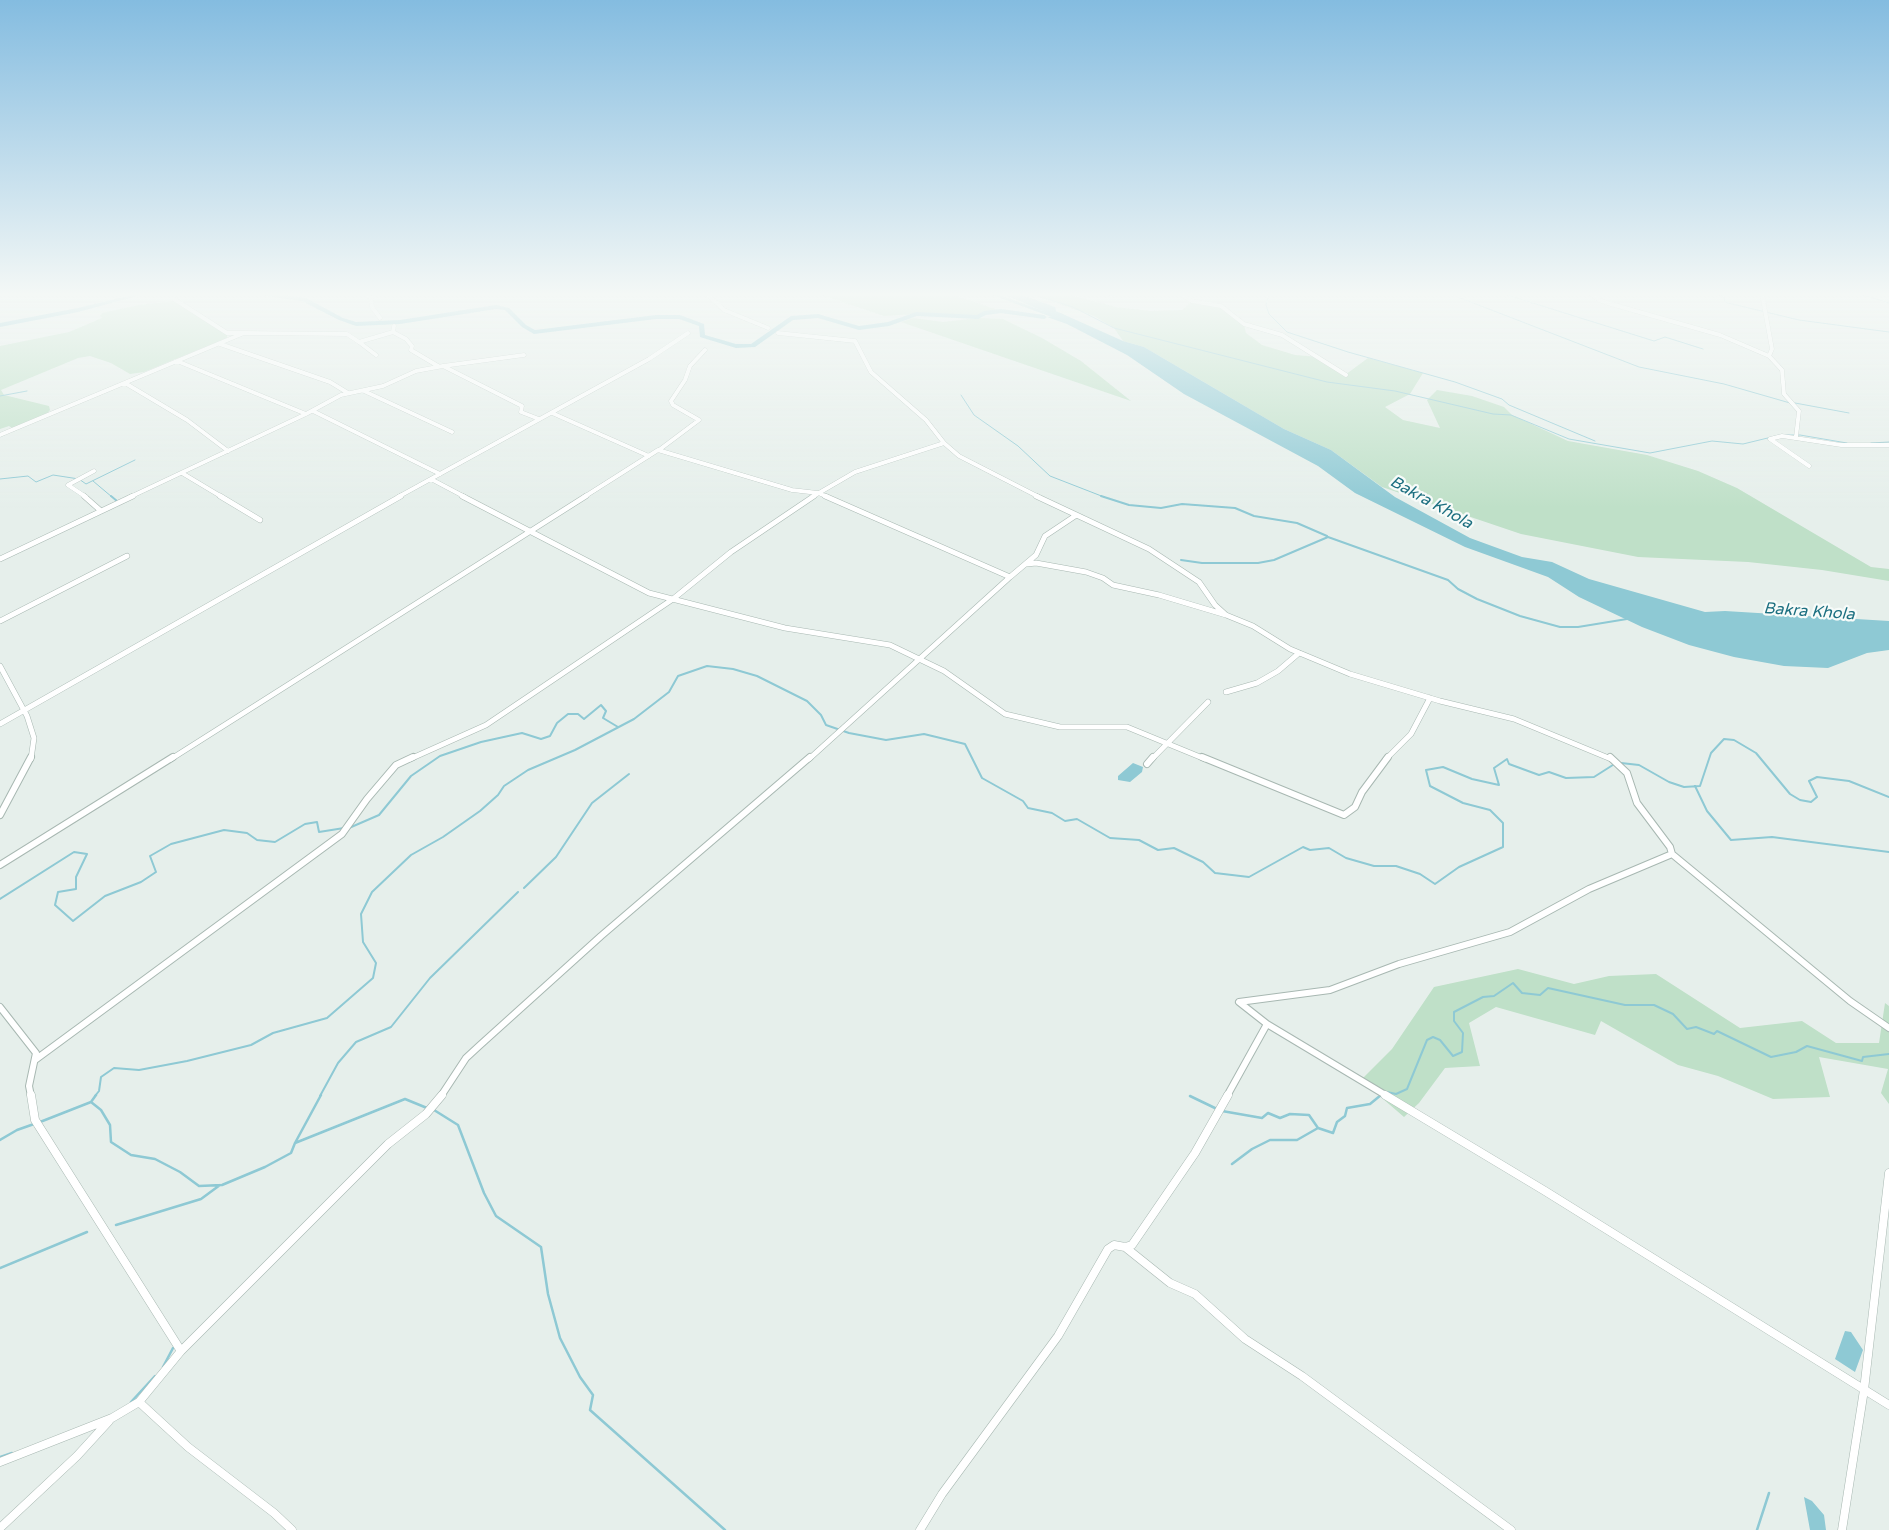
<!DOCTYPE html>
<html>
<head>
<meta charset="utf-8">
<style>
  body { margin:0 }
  canvas { display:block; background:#e6efeb }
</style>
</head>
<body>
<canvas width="1889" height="1530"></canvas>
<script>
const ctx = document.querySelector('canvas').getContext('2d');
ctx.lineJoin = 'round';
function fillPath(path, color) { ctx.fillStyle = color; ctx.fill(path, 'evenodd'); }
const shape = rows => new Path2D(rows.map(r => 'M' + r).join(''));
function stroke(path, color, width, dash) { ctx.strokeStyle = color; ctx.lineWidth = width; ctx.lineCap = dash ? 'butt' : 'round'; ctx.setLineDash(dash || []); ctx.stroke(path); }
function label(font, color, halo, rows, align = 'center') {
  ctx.font = font + ' "Varela Round",sans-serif'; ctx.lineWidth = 4.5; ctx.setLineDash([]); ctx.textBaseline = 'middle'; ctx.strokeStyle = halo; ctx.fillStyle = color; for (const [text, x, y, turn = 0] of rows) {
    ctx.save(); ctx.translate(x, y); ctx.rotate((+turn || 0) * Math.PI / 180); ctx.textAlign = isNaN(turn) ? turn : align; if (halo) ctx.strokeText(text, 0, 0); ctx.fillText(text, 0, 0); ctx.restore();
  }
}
const green = shape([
  [819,294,951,294,1001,311,984,313,978,317,916,314,884,316],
  [1031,294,1067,294,1116,307,1150,311,1182,310,1192,301,1221,306,1244,324,1246,333,1262,345,1295,355,1320,357,1345,375,1368,358,1423,373,1410,394,1385,407,1403,420,1440,428,1427,400,1437,390,1472,396,1504,407,1512,415,1568,441,1647,455,1698,471,1737,488,1871,567,1889,569,1889,581,1822,570,1748,562,1638,557,1521,534,1382,487,1331,450,1284,429,1144,347,1123,341,1114,328,1094,316],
  [173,301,180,302,218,325,227,335,227,338,144,372,130,374,111,363,90,356,78,358,1,390,4,395,49,406,50,410,46,415,12,428,9,426,0,429,0,346,69,332,102,318,100,316,102,313,139,305],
  [913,318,943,322,979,318,1003,319,1042,338,1081,361,1131,401,901,322],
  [1518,969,1574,984,1609,976,1656,974,1740,1028,1802,1021,1836,1043,1879,1043,1885,1003,1889,1006,1889,1104,1881,1093,1888,1069,1819,1057,1830,1097,1773,1099,1718,1076,1678,1065,1601,1021,1595,1035,1496,1007,1469,1023,1480,1066,1445,1068,1419,1103,1404,1117,1361,1080,1392,1049,1434,987]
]);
const water = shape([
  [1003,294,1019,294,1055,307,1056,311,1123,341,1144,347,1284,429,1331,450,1395,497,1470,538,1522,557,1552,562,1589,579,1705,612,1725,611,1889,621,1889,650,1867,653,1828,668,1784,666,1734,657,1689,645,1642,627,1579,597,1548,577,1465,547,1355,493,1318,466,1184,394,1127,355,1067,324,1047,317,1054,316],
  [1133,763,1143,767,1142,772,1130,782,1118,780,1118,776],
  [1845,1331,1851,1332,1863,1350,1855,1372,1835,1359],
  [1804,1497,1812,1501,1824,1515,1826,1530,1810,1530]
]);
const streamFar2 = shape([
  [1031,294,1073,307,1114,328,1327,382,1395,391,1493,414,1511,415,1569,439,1650,453,1712,441,1743,444,1780,435],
  [1105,294,1113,296,1114,294],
  [1269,294,1266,305,1269,314,1287,332,1348,352,1455,382,1502,399,1509,405,1595,441],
  [1450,294,1639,367,1724,384,1790,403],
  [1504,294,1654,341,1665,337,1703,349],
  [1717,294,1724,297,1725,302,1728,303,1799,320,1889,332],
  [1860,294,1889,303],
  [961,395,974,415,1018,446,1050,476,1104,497],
  [0,396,27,391],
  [1795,403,1849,413],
  [1785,435,1800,435,1847,443],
  [1871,443,1889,442],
  [0,479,28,476,36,482,53,475,79,479,86,484,135,460],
  [93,481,112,497]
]);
const streamFar1 = shape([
  [111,496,117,501],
  [1101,496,1129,505,1161,508,1182,504,1235,508,1254,516,1297,523,1327,536],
  [1181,560,1202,563,1258,563,1274,560,1328,537,1448,580,1458,589,1477,599,1520,616,1560,627,1578,627,1627,619],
  [1621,763,1639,765,1669,782,1684,787,1700,786,1711,753,1724,739,1734,740,1756,753,1790,794,1800,800,1811,802,1817,797,1809,781,1817,777,1849,781,1889,797],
  [1695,786,1707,811,1731,840,1772,837,1889,852],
  [349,828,379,815,411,776,440,756,481,742,522,733,541,739,550,736,557,723,568,714,578,714,584,719,601,705,606,711,603,718,618,727],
  [524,888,556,857,592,803,629,774],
  [0,899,74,852,87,854,76,877,76,889,58,892,55,905,73,921,105,896,141,882,156,872,150,856,171,844,224,830,247,833,257,840,275,842,305,824,317,822,319,832,344,828],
  [1387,1092,1396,1094,1407,1089,1427,1040,1433,1037,1440,1040,1453,1056,1462,1052,1463,1033,1454,1021,1454,1012,1483,997,1494,996,1513,983,1522,993,1540,995,1548,988,1625,1005,1654,1005,1673,1014,1687,1029,1696,1027,1714,1034,1717,1031,1771,1057,1796,1052,1807,1046,1862,1061,1863,1057,1889,1054],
  [95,1096,99,1091,101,1077,114,1068,139,1070,187,1061,251,1045,273,1033,327,1018,373,978,376,963,363,942,361,914,372,892,411,855,443,837,480,811,498,795,504,786,528,770,575,750,634,719,669,692,678,676,707,666,733,669,757,676,807,701,821,715,826,725,849,733,886,740,924,734,965,744,982,778,1023,801,1028,808,1052,813,1065,821,1077,819,1110,838,1139,840,1158,850,1174,848,1203,862,1215,873,1249,877,1303,847,1310,850,1329,848,1346,858,1374,866,1396,866,1420,874,1435,884,1459,867,1503,847,1503,823,1490,810,1463,803,1430,786,1426,770,1443,767,1472,779,1499,785,1494,768,1507,759,1509,764,1539,775,1549,772,1566,778,1594,777,1616,763],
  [320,1096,338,1063,356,1042,391,1027,430,978,518,892]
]);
const stream = shape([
  [1190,1096,1217,1109],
  [91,1102,101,1110,110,1125,111,1142,131,1155,155,1159,180,1172,199,1186,222,1185,265,1167,291,1153,295,1143,405,1099,427,1108],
  [434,1110,458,1125,484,1193,496,1216,541,1247,548,1294,560,1338,580,1377,593,1395,590,1410,725,1530],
  [1222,1111,1262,1118,1268,1113,1280,1118,1290,1114,1309,1115,1318,1128,1333,1133,1337,1122,1345,1116,1347,1108,1370,1104,1381,1095],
  [40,1122,91,1102,96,1095],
  [0,1140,17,1130,34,1124],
  [295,1143,321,1095],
  [1232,1164,1252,1149,1270,1140,1297,1140,1318,1128],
  [116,1225,201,1199,220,1185],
  [0,1268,87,1232],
  [163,1367,173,1348],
  [131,1402,155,1376],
  [0,1457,12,1453],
  [1757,1530,1769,1493]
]);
const river = shape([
  [136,294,145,294,78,312,0,327,0,323,78,308,136,294],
  [263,294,278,294,306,298,343,318,356,322,400,320,496,305,509,308,526,325,535,330,656,315,680,315,704,324,705,335,736,344,751,344,791,316,818,314,859,326,888,322,916,312,977,315,984,311,1001,309,1044,315,1047,317,1044,319,1001,313,986,315,978,319,917,316,889,326,859,330,818,318,793,320,755,347,736,348,700,337,699,326,679,319,656,319,534,334,522,327,505,310,496,309,400,324,356,326,339,320,302,301,266,296,263,294],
  [989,294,997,294,1065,319,1060,320,989,294]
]);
const streetFar3 = shape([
  [366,294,371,298,372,307,380,318],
  [707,294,724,310,768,328],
  [1180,294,1192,301,1221,306,1244,324,1282,335,1346,375],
  [1591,294,1599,300,1611,304,1720,335,1769,356,1782,370,1784,394,1799,411,1796,437],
  [1762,294,1772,349,1769,356],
  [394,326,393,332,406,339,412,346,411,350,438,366],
  [244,333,347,334,359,342,393,332],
  [778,333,855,341,871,372,926,420,944,443,959,456,1039,497],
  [359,342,376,355],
  [220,344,330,382,348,393],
  [177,361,306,414],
  [443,366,524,355],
  [125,383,187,420,228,451],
  [364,391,452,432],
  [313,411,440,474],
  [552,413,649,456],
  [0,435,244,333,227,333,174,299],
  [659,450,699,420,673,405,671,401,685,380,690,366,705,350],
  [1809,466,1770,439,1782,436,1841,445,1889,445],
  [182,473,222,497],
  [431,479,465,497],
  [86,497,68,485,94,471],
  [130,497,306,414,341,395,383,386,416,371,443,366,522,406,521,412,539,419],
  [398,497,649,359,688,333],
  [584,497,658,450,792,490,818,493,828,497],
  [812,497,855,472,944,443]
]);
const streetFar2 = shape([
  [84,496,101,511],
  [220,496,260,520],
  [462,496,649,593,785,628,890,645,944,671,1005,714,1060,727,1127,727,1205,759],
  [1036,496,1149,549,1199,582,1215,605,1226,615,1253,626,1290,649,1350,674,1440,701,1514,719,1611,759],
  [0,559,133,496],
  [1027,564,1036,563,1086,572,1103,578,1113,585,1159,595,1226,615],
  [1010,577,1036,555,1045,536,1075,516],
  [0,621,127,556],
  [0,666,27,716,34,738,31,759],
  [1226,692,1257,683,1278,671,1299,653],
  [0,724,401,496],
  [171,759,586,496],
  [410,759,486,725,673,599,731,552,814,496],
  [809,759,1010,577,825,496],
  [1152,759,1208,702],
  [1386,759,1411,734,1430,698]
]);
const streetFar1 = shape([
  [1202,757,1344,815,1355,807,1362,792,1388,757],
  [1610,757,1627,773,1637,803,1670,847,1672,854,1850,1001,1889,1028],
  [1147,764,1153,757],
  [0,815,31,757],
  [0,865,173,757],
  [0,1007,36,1053,29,1086,31,1096],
  [1267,1024,1387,1096],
  [35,1060,342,834,367,799,396,765,413,757],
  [441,1096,466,1058,479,1046,601,936,810,757],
  [1227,1096,1267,1024,1239,1002,1330,990,1399,964,1510,932,1589,889,1672,854]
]);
const street = shape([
  [31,1095,35,1120,181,1351,139,1402],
  [1385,1095,1545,1191,1889,1405],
  [1125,1247,1170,1283,1195,1294,1245,1339,1302,1376,1511,1530],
  [181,1351,388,1144,426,1114,442,1095],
  [0,1462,112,1418,139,1402,188,1447,274,1513,292,1530],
  [0,1528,77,1456,109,1421],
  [920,1530,942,1494,1058,1336,1108,1249,1114,1245,1125,1247,1132,1245,1195,1153,1228,1095],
  [1842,1530,1864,1390,1889,1173]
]);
const farWaternames = [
  ["Bakra Khola",1431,503,29],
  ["Bakra Khola",1809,612,4]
];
fillPath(green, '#bfe0c8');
fillPath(water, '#8ec9d4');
stroke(streamFar2, '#8ec9d4', 1);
stroke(streamFar1, '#8ec9d4', 2);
stroke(stream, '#8ec9d4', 2.5);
fillPath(river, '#8ec9d4');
stroke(streetFar3, '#a8b8b2', 4.5);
stroke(streetFar2, '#a8b8b2', 6);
stroke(streetFar1, '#a8b8b2', 8);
stroke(street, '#a8b8b2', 9);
stroke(streetFar3, '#fff', 4);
stroke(streetFar2, '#fff', 5);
stroke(streetFar1, '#fff', 6);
stroke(street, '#fff', 8);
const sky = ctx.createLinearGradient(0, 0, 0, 508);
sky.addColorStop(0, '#84bce0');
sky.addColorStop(0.58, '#f4f8f6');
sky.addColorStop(1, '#f4f8f600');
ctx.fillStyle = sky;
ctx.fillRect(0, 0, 1889, 508);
label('italic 16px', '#1c6f80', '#f7fbf9', farWaternames);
</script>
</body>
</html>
